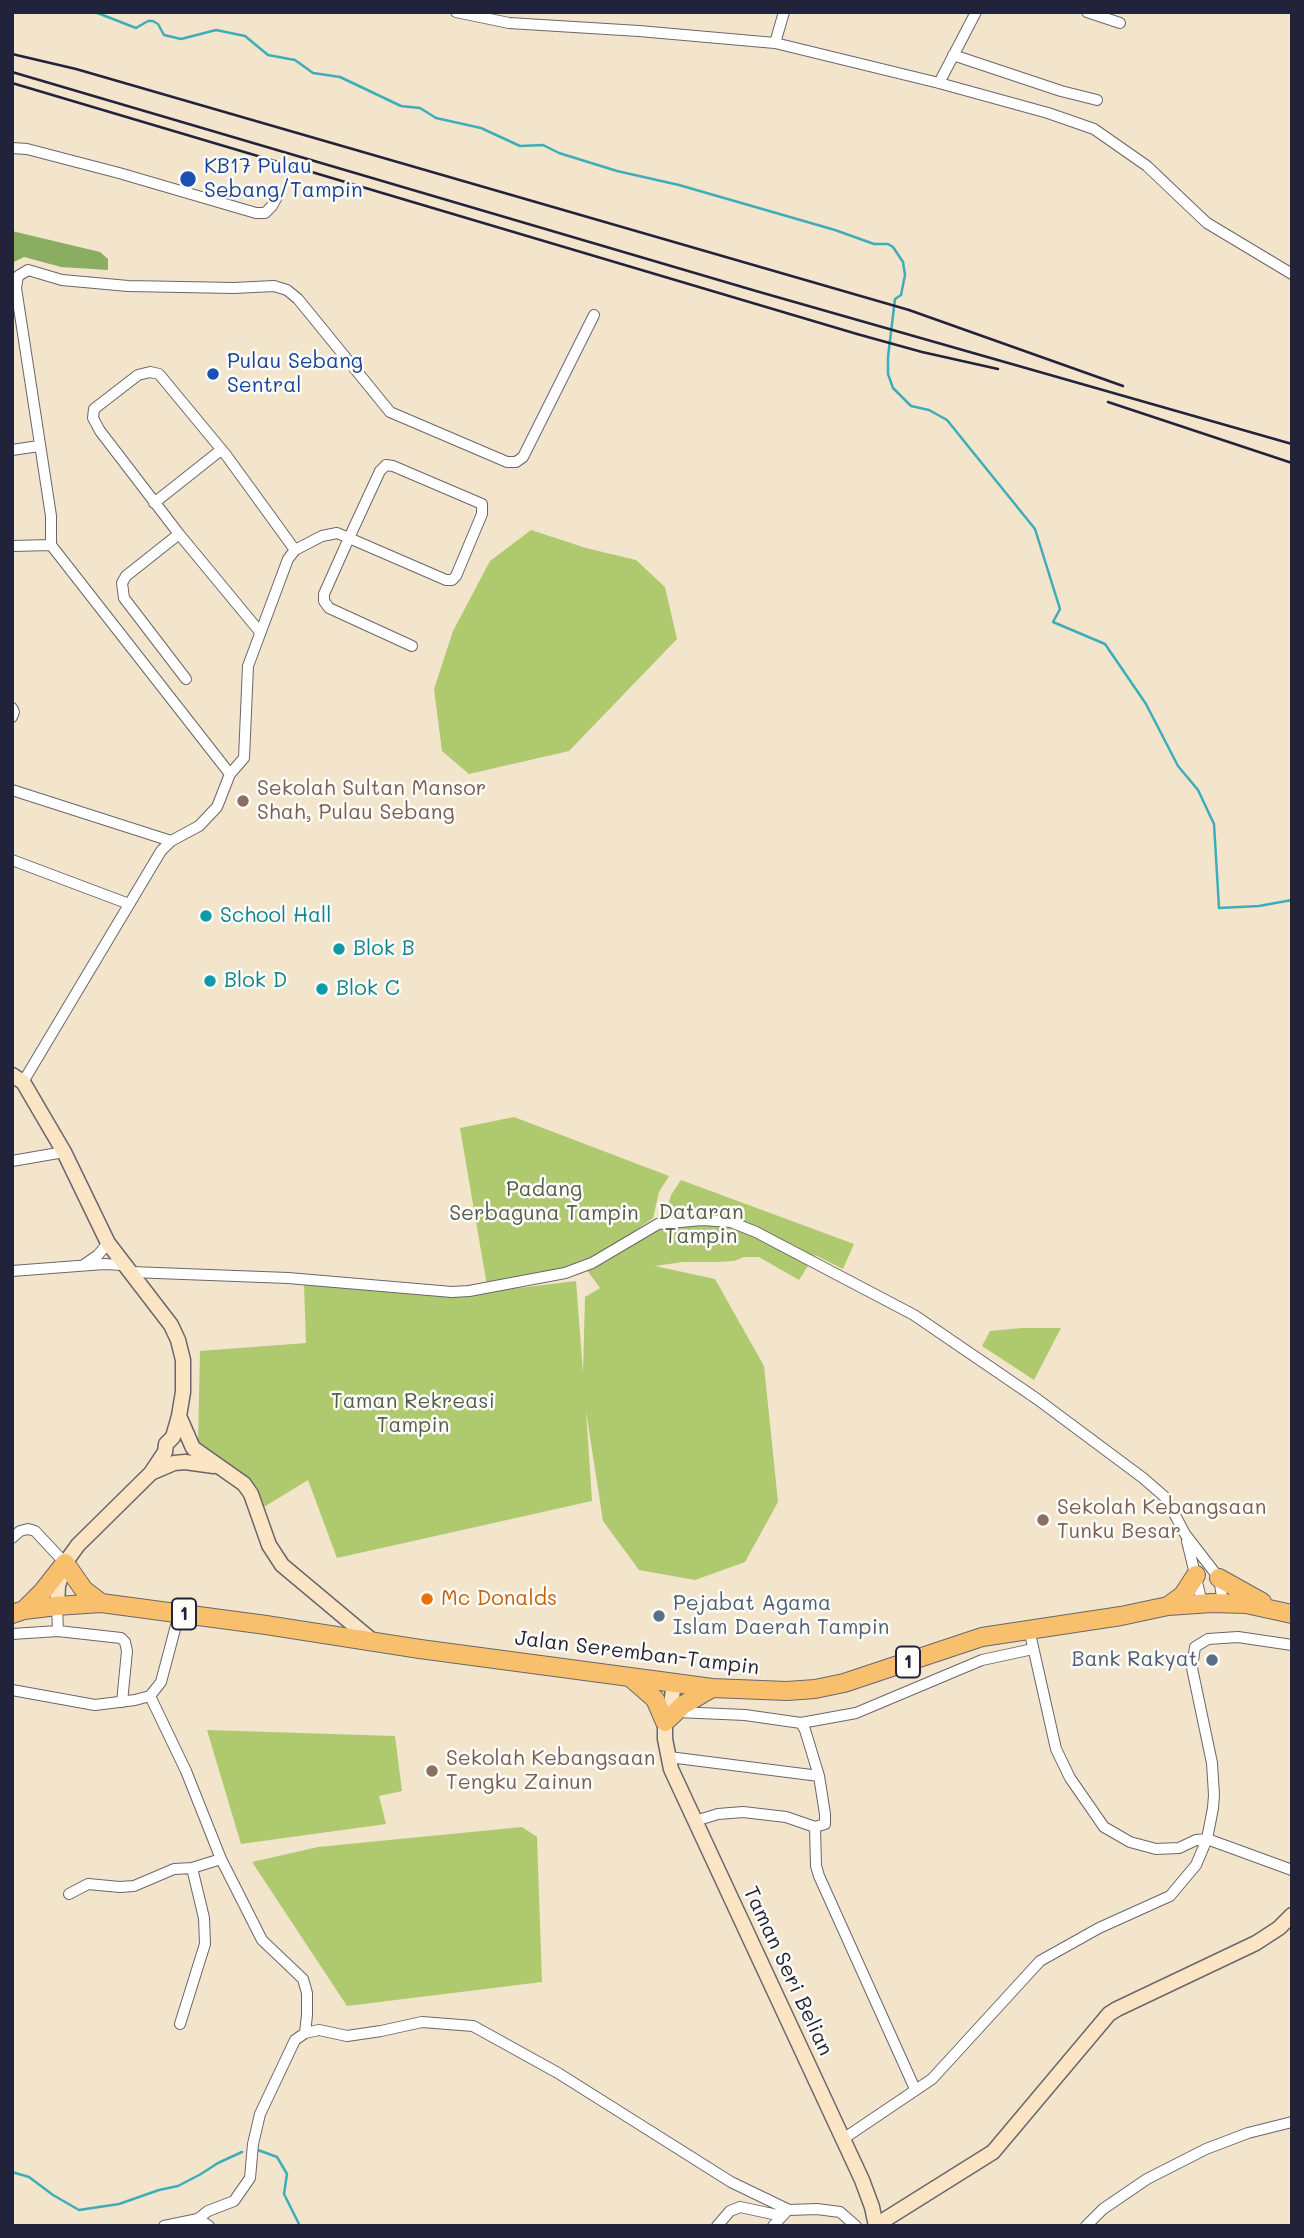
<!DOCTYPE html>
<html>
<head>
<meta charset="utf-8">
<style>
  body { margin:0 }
  #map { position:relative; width:1304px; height:2238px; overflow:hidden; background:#f2e5cb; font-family:Mali,sans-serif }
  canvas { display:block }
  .frame { position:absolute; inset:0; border:14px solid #22223b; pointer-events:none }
</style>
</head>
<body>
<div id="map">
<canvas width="1304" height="2238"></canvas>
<div class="frame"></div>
</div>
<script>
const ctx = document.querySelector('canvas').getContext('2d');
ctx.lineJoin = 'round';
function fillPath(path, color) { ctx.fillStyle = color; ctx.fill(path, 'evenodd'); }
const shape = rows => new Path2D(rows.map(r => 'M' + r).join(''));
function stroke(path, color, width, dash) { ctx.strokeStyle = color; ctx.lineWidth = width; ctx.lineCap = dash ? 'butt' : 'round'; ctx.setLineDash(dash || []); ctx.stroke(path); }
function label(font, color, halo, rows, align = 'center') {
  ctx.font = font + ' Mali,sans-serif'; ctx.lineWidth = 5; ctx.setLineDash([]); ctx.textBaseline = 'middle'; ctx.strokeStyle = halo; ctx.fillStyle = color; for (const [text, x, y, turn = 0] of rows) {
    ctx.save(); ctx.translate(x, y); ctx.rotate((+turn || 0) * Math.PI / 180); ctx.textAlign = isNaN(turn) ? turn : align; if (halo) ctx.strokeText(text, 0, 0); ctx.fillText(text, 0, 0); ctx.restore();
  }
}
const green = shape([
  [531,530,586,548,636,560,665,587,677,639,569,751,469,774,442,751,434,689,453,631,490,561],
  [514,1117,669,1176,659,1192,653,1218,614,1246,585,1263,487,1286,460,1128],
  [681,1180,854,1244,843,1269,815,1255,799,1280,759,1257,744,1257,734,1261,717,1262,683,1262,655,1266,715,1279,764,1366,778,1502,745,1562,695,1580,639,1570,603,1521,586,1411,592,1501,337,1558,308,1480,259,1510,198,1442,200,1351,306,1343,304,1285,478,1293,576,1281,583,1373,585,1297,600,1288,584,1266,663,1225,671,1195],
  [1022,1328,1061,1328,1034,1380,982,1346,990,1331],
  [207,1730,395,1736,402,1791,379,1796,386,1824,241,1844],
  [522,1827,537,1837,542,1982,347,2006,252,1862,318,1847]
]);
const forest = shape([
  [12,231,100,252,108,259,108,270,61,267,24,257,12,263]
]);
const stream = shape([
  [95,12,136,28,148,21,153,21,158,24,164,35,181,39,216,30,245,36,268,55,295,60,313,73,340,77,401,106,420,108,436,118,481,128,520,146,543,145,559,153,617,171,679,185,835,230,874,244,888,244,893,247,903,262,905,275,901,295,895,299,888,357,888,374,893,388,911,406,929,410,947,420,1035,529,1060,609,1053,622,1105,644,1146,704,1178,766,1198,790,1214,824,1219,908,1259,906,1292,900],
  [258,2150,277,2157,287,2174,284,2194,300,2226],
  [12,2172,29,2177,53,2195,79,2210,119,2204,159,2190,178,2186,201,2174,218,2163,242,2152]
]);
const street = shape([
  [456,12,509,23,639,31,775,43,939,83,1048,113,1094,129,1147,166,1207,223,1292,274],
  [1087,12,1120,23],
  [775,43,784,12],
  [953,55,1061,91,1097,100],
  [939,83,976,12],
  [12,148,27,149,119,173,256,213,265,213,272,206,278,195],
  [12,450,39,446],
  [154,503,221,450],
  [179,534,126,576,122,583,124,598,186,679],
  [12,546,51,545],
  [260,632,179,534,100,431,93,418,94,409,138,375,150,372,159,374,226,455,295,550],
  [12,708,14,712,12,717],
  [230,774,51,545,51,516,16,288,18,276,28,270,62,280,128,286,234,288,274,286,287,290,298,299,390,412,507,462,516,462,523,457,594,315],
  [12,790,171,841],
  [12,860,129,904],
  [23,1082,161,851,171,841,199,826,217,807,230,774,244,758,248,666,288,559,295,550,322,536,337,533,349,538,446,580,452,580,456,576,482,514,482,504,393,466,386,465,380,471,349,538,324,594,324,601,329,608,412,646],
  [12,1161,64,1152],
  [85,1264,98,1255,108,1243],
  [12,1271,104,1264,123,1265],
  [131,1272,288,1278,452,1292,469,1291,565,1273,592,1263,658,1224,702,1220,731,1222,756,1232,914,1315,1037,1399,1143,1478,1166,1498,1185,1534,1219,1578,1223,1603],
  [12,1538,20,1531,28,1529,35,1531,65,1563],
  [1187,1541,1202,1603],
  [57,1606,58,1631],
  [1029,1629,1056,1749,1070,1778,1104,1827,1130,1842,1156,1849,1179,1848,1196,1840,1207,1839,1292,1870],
  [12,1634,58,1631,121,1638,125,1642,127,1651,122,1702],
  [12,1690,95,1705,135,1700,150,1696,161,1682,179,1614],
  [677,1712,745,1715,801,1723,856,1713,982,1660,1033,1649],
  [801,1723,805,1730,819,1776,825,1814,825,1824,815,1827],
  [669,1757,819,1776],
  [695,1821,718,1814,743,1812,786,1817,815,1827],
  [815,1827,816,1866,819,1876,915,2089],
  [221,1859,262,1940,303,1979,307,1993,307,2015,305,2033],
  [69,1894,88,1884,120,1887,134,1886,174,1869,192,1868,221,1859,186,1771,150,1696],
  [180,2024,205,1944,204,1918,192,1868],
  [843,2139,932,2079,1040,1961,1099,1928,1170,1896,1196,1865,1207,1839,1213,1808,1214,1795,1212,1763,1192,1668,1195,1647,1208,1639,1238,1637,1292,1645],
  [198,2219,208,2211,234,2201,250,2178,253,2144,260,2114,295,2040,305,2033,319,2030,347,2036,381,2031,422,2022,473,2026,558,2073,731,2182,789,2210,817,2209,840,2212,856,2226],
  [164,2226,198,2219,209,2226],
  [717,2226,730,2211,740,2207,782,2216],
  [773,2226,786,2212],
  [1086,2226,1103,2209,1147,2179,1206,2149,1248,2133,1292,2122]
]);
const secondary = shape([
  [12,1075,23,1082,64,1152,108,1243,171,1325,178,1340,183,1360,183,1392,179,1416,173,1437,166,1444,165,1452,151,1473,78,1545,65,1563,58,1586,57,1606],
  [179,1416,193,1448,244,1484,251,1494,269,1545,282,1565,374,1642],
  [153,1472,174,1463,185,1462,214,1466],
  [674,1683,671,1704,667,1709,665,1722,665,1739,671,1769,862,2180,872,2207,876,2226],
  [878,2226,886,2219,993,2152,1109,2014,1117,2009,1256,1943,1279,1928,1292,1915]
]);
const highway = shape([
  [1219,1578,1262,1602],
  [1168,1606,1183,1595,1196,1575],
  [24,1610,43,1591,65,1563,84,1590,101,1603],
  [12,1614,24,1610,57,1606,101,1603,266,1625,420,1649,660,1681,712,1688,787,1691,815,1689,844,1683,982,1637,1121,1616,1168,1606,1212,1603,1246,1604,1292,1614],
  [631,1678,655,1699,665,1722,683,1705,712,1688]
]);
const rail = shape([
  [12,54,76,69,909,310,1123,386],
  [12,72,756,291,1292,444],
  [12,83,857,334,922,352,998,369],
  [1108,402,1292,463]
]);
const markers = [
  [188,179,9,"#1a4fb4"],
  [213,374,7,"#1a4fb4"],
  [243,801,7,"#8d6e63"],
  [206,916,7,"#0f9aa8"],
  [339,949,7,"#0f9aa8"],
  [210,981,7,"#0f9aa8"],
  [322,989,7,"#0f9aa8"],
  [1043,1520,7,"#8d6e63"],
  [427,1599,7,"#e8710a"],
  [659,1616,7,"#5c6f8a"],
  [1212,1660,7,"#5c6f8a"],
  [432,1771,7,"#8d6e63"]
];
const shields = [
  [184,1614,24],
  [908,1662,24]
];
const shieldNames = [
  ["1",184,1614],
  ["1",908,1662]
];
const transitNames = [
  ["KB17 Pulau",204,167],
  ["Sebang/Tampin",204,191],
  ["Pulau Sebang",227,362],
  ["Sentral",227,386]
];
const educationNames = [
  ["Sekolah Sultan Mansor",257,789],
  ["Shah, Pulau Sebang",257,813],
  ["Sekolah Kebangsaan",1057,1508],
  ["Tunku Besar",1057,1532],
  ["Sekolah Kebangsaan",446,1759],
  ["Tengku Zainun",446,1783]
];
const cultureNames = [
  ["School Hall",220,916],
  ["Blok B",353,949],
  ["Blok D",224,981],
  ["Blok C",336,989]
];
const parkNames = [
  ["Padang",544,1190],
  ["Serbaguna Tampin",544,1214],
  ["Dataran",701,1213],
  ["Tampin",701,1237],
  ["Taman Rekreasi",413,1402],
  ["Tampin",413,1426]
];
const foodNames = [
  ["Mc Donalds",441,1599]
];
const serviceNames = [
  ["Pejabat Agama",673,1604],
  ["Islam Daerah Tampin",673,1628],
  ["Bank Rakyat",1198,1660,"right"]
];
const streetNames = [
  ["Jalan Seremban-Tampin",637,1653,7],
  ["Taman Seri Belian",788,1971,65]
];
fillPath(green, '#afc96f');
fillPath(forest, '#8bad62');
stroke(stream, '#3eadbb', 2.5);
stroke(street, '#6b666d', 12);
stroke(secondary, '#6b666d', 17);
stroke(highway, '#6b666d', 20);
stroke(street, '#fff', 10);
stroke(secondary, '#fce5c4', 14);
stroke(highway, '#f8bf6c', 18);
stroke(rail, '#22223b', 2.5);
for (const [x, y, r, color] of markers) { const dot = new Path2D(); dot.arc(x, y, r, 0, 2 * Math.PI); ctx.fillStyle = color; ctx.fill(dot); stroke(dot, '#fdfcf7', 2.5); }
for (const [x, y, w] of shields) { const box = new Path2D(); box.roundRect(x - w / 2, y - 15.5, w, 31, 5); ctx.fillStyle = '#fdfcf7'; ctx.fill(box); stroke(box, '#22223b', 2); }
label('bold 19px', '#22223b', null, shieldNames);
label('21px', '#164399', '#fdfcf7', transitNames, 'left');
label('21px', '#785e54', '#fdfcf7', educationNames, 'left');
label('21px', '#0d838f', '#fdfcf7', cultureNames, 'left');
label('21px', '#535c4d', '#fdfcf7', parkNames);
label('21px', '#c56008', '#fdfcf7', foodNames, 'left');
label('21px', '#4e5e75', '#fdfcf7', serviceNames, 'left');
label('21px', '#22223b', '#fdfcf7', streetNames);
</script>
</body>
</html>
